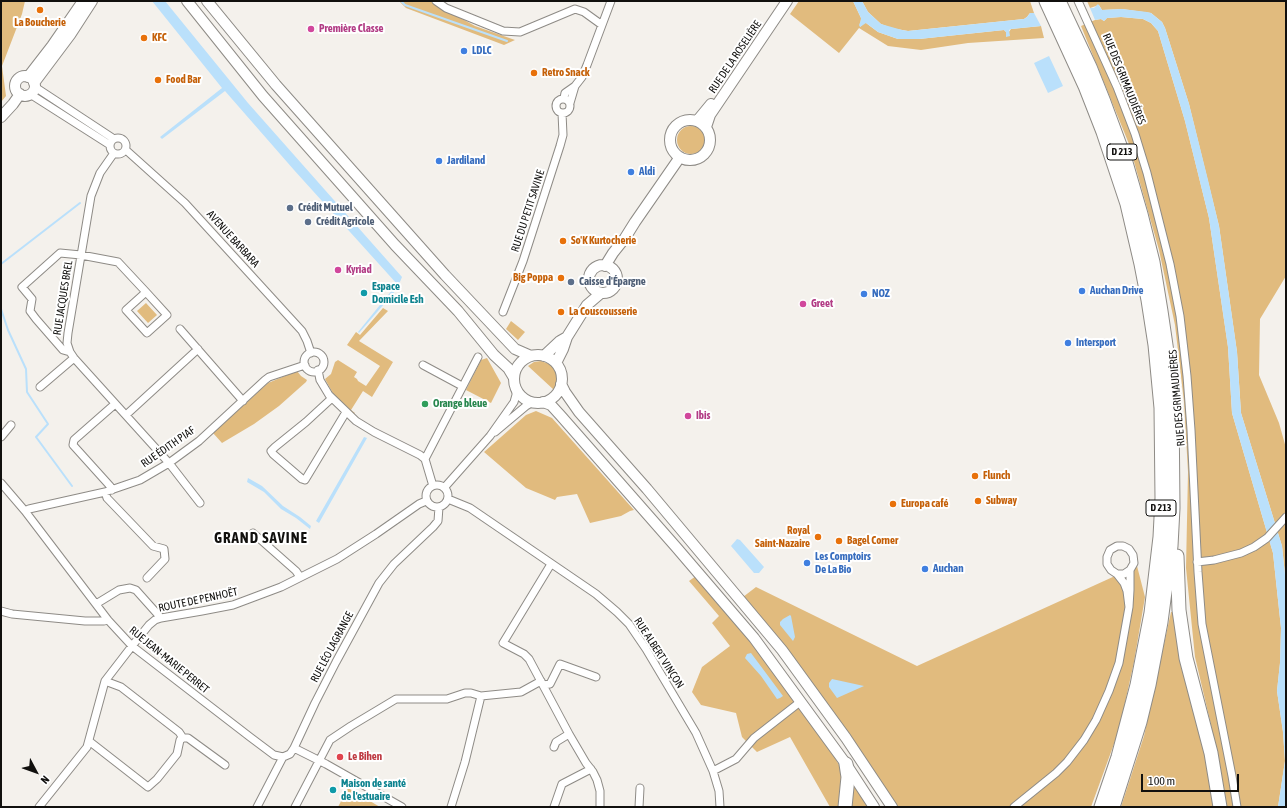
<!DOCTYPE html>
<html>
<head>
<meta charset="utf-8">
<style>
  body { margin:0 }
  #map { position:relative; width:1287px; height:808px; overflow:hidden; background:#f4f1ec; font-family:"Asap Condensed",sans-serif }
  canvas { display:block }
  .frame { position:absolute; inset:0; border:2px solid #11100e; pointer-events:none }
  .north { position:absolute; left:16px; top:752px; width:40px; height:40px; -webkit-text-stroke:3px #fff; paint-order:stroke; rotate:131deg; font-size:11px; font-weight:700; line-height:16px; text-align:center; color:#11100e }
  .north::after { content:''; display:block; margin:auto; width:14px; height:18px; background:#11100e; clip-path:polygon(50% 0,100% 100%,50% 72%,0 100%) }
  .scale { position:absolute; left:1141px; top:774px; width:98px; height:18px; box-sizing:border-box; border:2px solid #11100e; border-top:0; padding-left:5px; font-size:12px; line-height:14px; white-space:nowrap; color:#11100e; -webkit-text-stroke:3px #fff; paint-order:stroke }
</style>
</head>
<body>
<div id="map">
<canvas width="1287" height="808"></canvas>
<div class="frame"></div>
<div class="north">N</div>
<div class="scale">100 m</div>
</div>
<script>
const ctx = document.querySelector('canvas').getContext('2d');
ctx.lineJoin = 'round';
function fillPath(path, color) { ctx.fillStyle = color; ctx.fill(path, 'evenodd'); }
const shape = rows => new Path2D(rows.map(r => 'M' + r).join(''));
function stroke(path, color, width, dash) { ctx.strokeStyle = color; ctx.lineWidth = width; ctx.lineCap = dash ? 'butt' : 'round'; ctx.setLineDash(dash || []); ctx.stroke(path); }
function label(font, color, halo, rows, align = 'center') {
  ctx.font = font + ' "Asap Condensed",sans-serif'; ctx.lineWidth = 4; ctx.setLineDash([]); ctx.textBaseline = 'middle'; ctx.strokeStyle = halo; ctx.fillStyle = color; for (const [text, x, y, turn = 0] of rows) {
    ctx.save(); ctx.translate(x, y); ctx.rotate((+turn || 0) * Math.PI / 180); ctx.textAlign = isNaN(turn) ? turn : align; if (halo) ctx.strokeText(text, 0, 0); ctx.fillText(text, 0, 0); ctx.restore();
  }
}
const green = shape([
  [1,1,25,1,22,14,2,66,6,96,1,102],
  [399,1,432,1,435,4,475,26,515,40,504,45,406,8],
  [799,1,853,1,861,18,860,27,864,23,866,23,878,32,898,39,919,39,1004,30,1006,32,1006,36,1011,29,1041,26,1044,38,968,43,921,50,888,46,859,28,839,53,790,14],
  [862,1,1030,1,1034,13,1030,13,1027,17,1024,19,908,31,891,28,881,24,868,12],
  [1087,1,1286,1,1286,276,1260,319,1259,375,1279,423,1286,448,1286,584,1282,546,1241,413,1237,352,1219,226,1189,104,1165,28,1162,22,1151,13,1122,9,1102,10,1099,5,1090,8],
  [1121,17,1143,19,1151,23,1158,31,1185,121,1209,218,1228,347,1232,413,1273,553,1281,628,1280,663,1277,691,1283,732,1285,761,1278,807,1226,807,1211,725,1195,657,1186,568,1188,472,1184,402,1175,325,1159,250,1129,144,1081,26,1095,20,1101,19,1104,21,1107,18],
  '677 140a14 14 0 1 1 28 0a14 14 0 1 1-28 0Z',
  [146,303,157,315,148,323,137,311],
  [383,308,388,311,359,341,393,362,372,397,363,391,351,410,355,413,353,415,335,397,325,379,331,374,335,362,338,360,357,372,354,377,357,379,358,381,366,386,380,366,347,345,356,332,360,335],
  [511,321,525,332,518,340,506,329],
  [487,358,501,383,491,403,466,390,481,360],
  [541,361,552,365,557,372,558,382,554,390,528,366,534,362],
  [297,371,301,376,307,380,306,382,279,406,254,424,222,443,213,433,268,383],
  [536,411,552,418,634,510,630,511,621,516,590,523,577,494,557,497,555,500,526,488,484,452,526,415],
  [1137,566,1145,597,1134,662,1119,730,1091,807,898,807,878,778,743,597,756,587,917,666],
  [696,576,758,650,829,748,842,770,855,783,870,807,830,807,790,737,757,752,742,737,736,713,701,705,692,692,702,667,730,646,712,623,719,616,689,581],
  [1171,612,1175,612,1209,768,1213,807,1121,807,1144,736],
  [348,788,380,807,338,807]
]);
const water = shape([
  [152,1,165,1,248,103,402,277,397,289,359,333,358,332,397,284,294,170,225,91,162,139,160,137,222,88],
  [853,1,862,1,868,12,881,24,902,30,908,31,1024,19,1027,17,1030,13,1034,13,1041,26,1011,29,1009,30,1010,36,1006,37,1006,32,1004,30,919,39,898,39,878,32,866,23,860,27,859,25,861,20,861,18],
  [1098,4,1102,10,1122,9,1147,12,1151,13,1162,22,1165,28,1189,104,1208,180,1219,226,1237,352,1241,413,1282,546,1286,584,1286,807,1278,807,1285,761,1283,732,1277,691,1280,663,1281,628,1273,553,1232,413,1228,347,1209,218,1185,121,1158,31,1151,23,1143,19,1121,17,1107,18,1104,21,1101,19,1095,20,1090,8,1094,8],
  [1049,56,1063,86,1048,93,1034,63],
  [364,437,367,438,319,523,316,521],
  [248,478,262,486,283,506,300,517,311,526,310,529,296,518,281,509,264,492,247,482],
  [737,539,740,540,764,567,759,573,754,573,731,546],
  [790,615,791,616,795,637,793,641,780,625,780,622,783,619],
  [751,653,783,696,780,698,777,699,761,676,745,658,747,654],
  [832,679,864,686,837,698,829,687,829,683]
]);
const stream = shape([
  [401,1,405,5,507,41],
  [1,264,80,203],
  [1,309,8,330,26,369,27,392,48,424,36,437,72,486]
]);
const street = shape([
  [436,1,446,8,503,31,520,32,575,9,584,12,602,25],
  [1078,1,1117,87,1135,134,1147,173,1170,264,1180,316,1187,376,1191,430,1198,572,1202,624,1232,776,1237,807],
  [35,87,114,139],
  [30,94,110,145],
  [564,98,565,93,575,86],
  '556 106a7 7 0 1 1 14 0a7 7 0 1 1-14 0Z',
  [570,103,575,86,582,77,587,65,611,1],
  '110 146a8 8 0 1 1 16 0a8 8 0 1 1-16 0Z',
  [126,150,185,203,302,331,307,341,311,353],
  [114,153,100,173,91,196,68,333,67,343,70,352,74,358,169,463,200,503],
  [503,312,523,261,560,146,563,135,562,113],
  [180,329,243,401],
  [70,352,63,350,36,319,30,311,32,299,22,287,60,253,81,255,118,262,146,292,167,315,147,333,126,310,146,292],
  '304 362a10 10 0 1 1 20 0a10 10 0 1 1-20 0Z',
  [423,365,462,386],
  [318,370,320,380,329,395,356,421,374,432,420,455,425,459],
  [40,387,74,358],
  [332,398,306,422,275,447,271,451,273,454,302,479,305,480,346,412],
  [126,415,198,349],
  [495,432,526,406,533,402],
  [1,437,11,425],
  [425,459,478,357],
  [425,459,433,486],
  [1,483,25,511,108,620,132,646,250,737,274,755,283,757],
  '426 496a11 11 0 1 1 22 0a11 11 0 1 1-22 0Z',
  [444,488,490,436,514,402,516,395,516,386],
  [112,490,110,486,73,445,74,440,115,404],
  [105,492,107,498,153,546,164,549,165,559,147,578],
  [448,499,470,508,596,594,617,612,629,624,646,649,696,733,713,771,719,791,720,807],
  [25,511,29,509,105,492,140,480,169,463,199,441,265,380,269,377,305,365],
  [253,533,296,571,300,577],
  [1197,562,1214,560,1241,553,1254,547,1267,538,1286,517],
  [551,564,503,643,524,654,529,659,569,734,556,742,554,747],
  [1117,574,1124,583,1127,591,1129,607,1130,590,1130,570,1134,563,1133,555,1129,549,1123,546,1117,546,1110,550,1107,557,1107,564,1111,570,1117,574,1124,574,1130,570],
  [96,604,119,590,130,588,136,590,161,618],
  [1,611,12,614,85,621,104,621,108,620],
  [105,681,121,687,179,732,183,738],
  [543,685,550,684,560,664,596,677],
  [569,734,586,763,593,772,597,780,600,791,600,807],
  [183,738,188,738,225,765],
  [89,741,148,787,157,779,177,754,180,740,183,738],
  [294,748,326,764,402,807],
  [713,771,736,759,754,738,800,702],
  [39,807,87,747,105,681,132,646,149,625,155,620,161,618,202,611,233,605,281,587,337,559,376,534,419,504,426,501],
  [257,807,283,757,290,754,294,748,315,703,336,662,379,583,394,564,433,527,438,521,439,507],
  [295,807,330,740,351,726,396,699,447,699,465,693,471,693,481,696],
  [451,807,465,762,481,696,521,692,541,681],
  [554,807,562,784,591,769],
  [639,807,640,788],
  [1014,807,1056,773,1067,762,1084,740,1096,720,1109,691,1119,663,1129,607]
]);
const secondary = shape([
  [187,1,263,96,395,245,458,311,494,355,508,368,514,378],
  [207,1,276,85,445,275,515,349,531,356],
  '15 86a10 10 0 1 1 20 0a10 10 0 1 1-20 0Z',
  [28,77,52,46,83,1],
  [34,83,70,35,92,1],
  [1,117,13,104,20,94],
  '670 140a20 20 0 1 1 40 0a20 20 0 1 1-40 0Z',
  [697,121,711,104],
  [706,127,710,115,787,1],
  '589 279a14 14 0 1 1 28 0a14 14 0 1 1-28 0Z',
  [605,266,613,253,625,238,635,222,680,157],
  '514 379a24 24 0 1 1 48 0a24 24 0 1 1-48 0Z',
  [544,356,560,341,567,337],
  [556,363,563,349,567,337,587,305,601,293],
  [561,384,565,392,579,412,647,489,782,650,846,738,892,807],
  [543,402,551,405,561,416,676,547,754,638,846,764,874,807]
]);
const highway = shape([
  [1046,1,1085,86,1103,132,1127,204,1141,264,1148,300,1155,345,1161,408,1162,498,1160,537,1151,613,1137,685,1118,757,1101,807],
  [1059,1,1090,67,1104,102,1125,159,1141,214,1153,262,1161,311,1167,352,1172,402,1173,508,1171,546,1161,622,1149,685,1140,722,1113,807],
  [1177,556,1179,610,1186,658,1211,753,1220,807],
  [845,807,848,777,846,764]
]);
const markers = [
  [40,10,4,"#e8710a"],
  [311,29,4,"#d1479c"],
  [144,38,4,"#e8710a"],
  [464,51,4,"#3f7fe0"],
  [534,73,4,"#e8710a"],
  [158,80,4,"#e8710a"],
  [439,161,4,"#3f7fe0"],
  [631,172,4,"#3f7fe0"],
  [290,208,4,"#5c6f8a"],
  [308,222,4,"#5c6f8a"],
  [563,241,4,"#e8710a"],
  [338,270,4,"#d1479c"],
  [561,278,4,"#e8710a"],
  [571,282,4,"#5c6f8a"],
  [1082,291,4,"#3f7fe0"],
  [364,293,4,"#0f9aa8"],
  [864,294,4,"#3f7fe0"],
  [803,304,4,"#d1479c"],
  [561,312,4,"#e8710a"],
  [1068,343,4,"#3f7fe0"],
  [425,404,4,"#2e9e5b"],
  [688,416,4,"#d1479c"],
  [975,476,4,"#e8710a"],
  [978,501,4,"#e8710a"],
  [893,504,4,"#e8710a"],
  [818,537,4,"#e8710a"],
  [839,541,4,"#e8710a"],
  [807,563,4,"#3f7fe0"],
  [925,569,4,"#3f7fe0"],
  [340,757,4,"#e0444e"],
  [333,790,4,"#0f9aa8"]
];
const shields = [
  [1122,152,30],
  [1161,508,30]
];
const shieldNames = [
  ["D 213",1122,152],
  ["D 213",1161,508]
];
const foodNames = [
  ["La Boucherie",40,23,"center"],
  ["KFC",152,38],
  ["Retro Snack",542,73],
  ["Food Bar",166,80],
  ["So'K Kurtocherie",571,241],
  ["Big Poppa",553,278,"right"],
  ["La Couscousserie",569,312],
  ["Flunch",983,476],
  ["Subway",986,501],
  ["Europa café",901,504],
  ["Royal",810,531,"right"],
  ["Saint-Nazaire",810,544,"right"],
  ["Bagel Corner",847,541]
];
const hotelNames = [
  ["Première Classe",319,29],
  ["Kyriad",346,270],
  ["Greet",811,304],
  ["Ibis",696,416]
];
const shopNames = [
  ["LDLC",472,51],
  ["Jardiland",447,161],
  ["Aldi",639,172],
  ["Auchan Drive",1090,291],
  ["NOZ",872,294],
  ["Intersport",1076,343],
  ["Les Comptoirs",815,557],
  ["De La Bio",815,570],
  ["Auchan",933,569]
];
const streetNames = [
  ["RUE DE LA ROSELIÈRE",735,57,-56],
  ["RUE DES GRIMAUDIÈRES",1124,79,68],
  ["RUE DU PETIT SAVINE",528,211,-72],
  ["AVENUE BARBARA",233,239,48],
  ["RUE JACQUES BREL",63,298,-81],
  ["RUE DES GRIMAUDIÈRES",1177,398,-95],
  ["RUE ÉDITH PIAF",168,447,-35],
  ["ROUTE DE PENHOËT",198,600,-12],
  ["RUE LÉO LAGRANGE",332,647,-62],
  ["RUE ALBERT VINÇON",659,653,57],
  ["RUE JEAN-MARIE PERRET",169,660,39]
];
const serviceNames = [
  ["Crédit Mutuel",298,208],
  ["Crédit Agricole",316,222],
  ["Caisse d'Épargne",579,282]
];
const cultureNames = [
  ["Espace",372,287],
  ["Domicile Esh",372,300],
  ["Maison de santé",341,784],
  ["de l'estuaire",341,797]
];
const leisureNames = [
  ["Orange bleue",433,404]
];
const healthNames = [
  ["Le Bihen",348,757]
];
const districtNames = [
  ["GRAND SAVINE",261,538]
];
fillPath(green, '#e1bb7e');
fillPath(water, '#bae0fb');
stroke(stream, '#bae0fb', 2);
stroke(street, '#8e8b86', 9);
stroke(secondary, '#8e8b86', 12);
stroke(highway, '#8e8b86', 15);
stroke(street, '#fff', 7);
stroke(secondary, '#fff', 10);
stroke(highway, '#fff', 13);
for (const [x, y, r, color] of markers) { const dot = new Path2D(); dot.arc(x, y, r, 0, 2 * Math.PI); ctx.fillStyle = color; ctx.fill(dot); stroke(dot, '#fff', 1.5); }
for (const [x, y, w] of shields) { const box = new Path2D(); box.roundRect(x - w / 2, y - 8, w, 16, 3); ctx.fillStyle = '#fff'; ctx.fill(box); stroke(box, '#11100e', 1); }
label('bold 10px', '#11100e', null, shieldNames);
label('bold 11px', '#c56008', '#fff', foodNames, 'left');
label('bold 11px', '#b23c85', '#fff', hotelNames, 'left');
label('bold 11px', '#366cbe', '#fff', shopNames, 'left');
label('11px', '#11100e', '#fff', streetNames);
label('bold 11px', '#4e5e75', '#fff', serviceNames, 'left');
label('bold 11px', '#0d838f', '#fff', cultureNames, 'left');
label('bold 11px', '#27864d', '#fff', leisureNames, 'left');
label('bold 11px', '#be3a42', '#fff', healthNames, 'left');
ctx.letterSpacing = '1px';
label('bold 15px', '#11100e', '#fff', districtNames);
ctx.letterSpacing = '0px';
</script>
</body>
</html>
